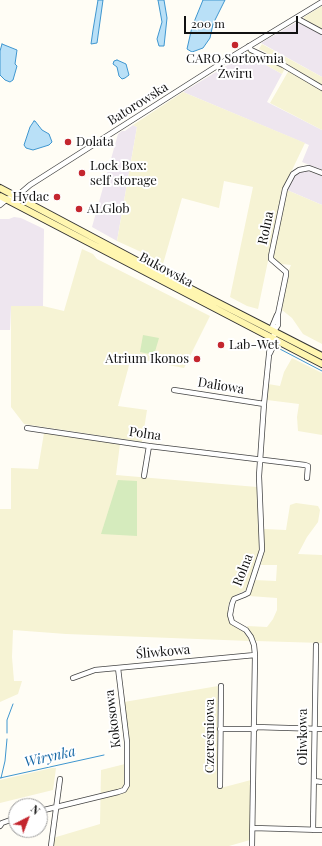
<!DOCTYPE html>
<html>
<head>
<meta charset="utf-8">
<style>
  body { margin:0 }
  #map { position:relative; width:322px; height:846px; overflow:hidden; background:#fffdf5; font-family:"Playfair Display",serif }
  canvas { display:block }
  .north { position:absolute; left:8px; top:798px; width:40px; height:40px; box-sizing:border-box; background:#fff; border:1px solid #a0a0a0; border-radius:50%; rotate:42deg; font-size:11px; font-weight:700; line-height:16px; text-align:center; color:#111 }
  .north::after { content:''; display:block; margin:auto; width:14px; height:18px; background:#c4262e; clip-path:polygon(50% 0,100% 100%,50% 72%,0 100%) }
  .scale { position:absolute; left:184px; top:16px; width:114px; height:18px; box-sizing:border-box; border:2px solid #111; border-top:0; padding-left:5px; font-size:12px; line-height:14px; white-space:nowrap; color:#111; -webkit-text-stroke:3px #fff; paint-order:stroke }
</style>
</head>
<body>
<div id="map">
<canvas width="322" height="846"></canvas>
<div class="north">N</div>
<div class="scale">200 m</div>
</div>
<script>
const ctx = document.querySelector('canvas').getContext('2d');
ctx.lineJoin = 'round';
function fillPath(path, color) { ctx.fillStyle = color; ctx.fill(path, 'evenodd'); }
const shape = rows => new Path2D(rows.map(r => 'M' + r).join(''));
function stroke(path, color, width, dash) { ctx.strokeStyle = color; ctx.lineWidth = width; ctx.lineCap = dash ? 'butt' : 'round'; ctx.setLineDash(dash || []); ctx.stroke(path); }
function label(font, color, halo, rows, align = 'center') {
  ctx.font = font + ' "Playfair Display",serif'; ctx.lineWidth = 4; ctx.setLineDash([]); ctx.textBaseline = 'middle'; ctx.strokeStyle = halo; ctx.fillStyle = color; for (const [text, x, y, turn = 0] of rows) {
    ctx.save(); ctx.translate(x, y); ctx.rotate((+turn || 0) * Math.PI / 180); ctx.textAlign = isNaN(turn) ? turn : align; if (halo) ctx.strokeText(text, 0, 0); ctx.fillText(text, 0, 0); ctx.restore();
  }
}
const industrial = shape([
  [297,22,322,35,322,77,261,43],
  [245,53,282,74,267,102,322,130,322,170,302,162,309,145,183,92,231,63],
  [133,125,137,127,117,241,92,227,118,134,122,131,125,131],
  [305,170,322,176,322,205,287,190,295,175,301,171],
  [14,217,21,218,44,229,43,306,11,306,10,330,0,330,0,219,9,219]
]);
const farmland = shape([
  [322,6,322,29,304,19,304,17],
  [262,44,322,77,322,86,266,56,267,53,259,49],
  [248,51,285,68,282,74,245,53],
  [289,70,322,90,322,130,270,103],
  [183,92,305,143,283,189,258,309,247,306,230,297,253,187,224,181,219,208,182,198,163,264,150,256,117,241,137,127,133,125],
  [287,190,322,205,322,344,303,334,292,318,282,310,287,275,291,265,281,264,273,259],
  [82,249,93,254,97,259,210,316,184,368,131,358,118,406,147,410,142,442,24,424,11,407,11,306,43,306,64,311],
  [292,358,322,373,322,435,298,431,297,417,299,404,267,400,268,384,280,386,284,372],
  [44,433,120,444,116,475,257,487,260,542,259,552,252,575,246,590,234,596,230,600,228,606,228,618,232,625,243,631,250,641,66,634,13,630,12,657,14,681,22,681,18,694,0,702,0,509,11,509,11,468,38,469],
  [296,503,318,506,320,510,318,522,307,537,298,554,322,555,322,643,256,641,247,626,267,627,273,619,277,610,277,598,249,596,255,580,276,581,277,565,261,565,264,544,264,529,286,530,290,505],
  [218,686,217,789,251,780,250,840,229,846,52,846,53,838,100,824,101,770,125,764,130,748,124,702],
  [52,768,56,768,53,790,0,803,0,780]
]);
const green = shape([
  [143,335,159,338,154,355,140,352],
  [118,480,137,481,137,536,101,534]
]);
const water = shape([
  [98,0,103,0,97,43,91,44,93,30,98,0],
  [158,0,164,0,167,18,164,46,159,46,157,39,162,22,158,0],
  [203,0,225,0,213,24,210,38,203,48,192,52,187,49,192,27,203,0],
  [2,44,17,50,15,64,17,66,13,80,10,82,5,80,0,75,0,51,2,44],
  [117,60,126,64,129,75,125,78,122,79,119,76,117,67,113,64,114,61,117,60],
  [34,121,35,121,42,130,49,134,52,142,49,145,33,150,26,148,24,145,30,127,34,121]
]);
const stream = shape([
  [278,348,322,371],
  [7,733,7,720,13,704],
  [0,778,104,755],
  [1,778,5,761,7,739]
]);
const street = shape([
  [296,18,322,32],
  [249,46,251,50,283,65,322,88],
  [0,200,16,197,30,185,228,59,322,2],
  [0,205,6,200],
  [274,331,278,325,278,314,286,275,286,272,271,259,271,256,285,189,293,174,299,170,309,168,322,173],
  [270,353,274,344,274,331,272,327,277,315],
  [174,390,264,404],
  [27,428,149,446,305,465,308,466,307,478],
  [144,476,149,446],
  [73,678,95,670,255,655],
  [255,727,322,729],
  [220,729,255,729],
  [314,781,322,782],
  [220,786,221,686],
  [40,811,118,792,124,790,127,785,127,742,118,668],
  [0,826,2,823,16,818],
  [253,828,322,830],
  [313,830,316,645],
  [51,846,60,779],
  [252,846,255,655,254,645,251,637,246,630,232,622,230,615,232,604,234,599,244,595,248,593,262,550,259,476,264,404,270,345,273,338]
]);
const secondary = shape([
  [0,188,158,272,322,356],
  [0,196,322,364]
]);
const markers = [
  [235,45,4,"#c4262e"],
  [68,142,4,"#c4262e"],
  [82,173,4,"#c4262e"],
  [57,197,4,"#c4262e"],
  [79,209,4,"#c4262e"],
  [221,345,4,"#c4262e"],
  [197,359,4,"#c4262e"]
];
const poiNames = [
  ["CARO Sortownia",235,59,"center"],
  ["Żwiru",235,74,"center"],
  ["Dolata",76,142],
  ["Lock Box:",90,166],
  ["self storage",90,181],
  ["Hydac",49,197,"right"],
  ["ALGlob",87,209],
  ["Lab-Wet",229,345],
  ["Atrium Ikonos",189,359,"right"]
];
const streetNames = [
  ["Batorowska",138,104,-32],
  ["Rolna",266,228,-78],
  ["Bukowska",166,270,28],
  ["Daliowa",221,386,9],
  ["Polna",145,434,8],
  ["Rolna",243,570,-69],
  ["Śliwkowa",163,652,-5],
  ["Kokosowa",113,719,-97],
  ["Czereśniowa",210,736,-90],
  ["Oliwkowa",303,737,-90]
];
const waterNames = [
  ["Wirynka",50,757,-13]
];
fillPath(industrial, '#eee6ef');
fillPath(farmland, '#f6f3d4');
fillPath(green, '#d5ebbd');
fillPath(water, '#b9e0f7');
stroke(water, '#3f96cf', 1);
stroke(stream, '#3f96cf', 1);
stroke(street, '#444', 6);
stroke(secondary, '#333', 8);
stroke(street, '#fff', 4.5);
stroke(secondary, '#fff6b0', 6);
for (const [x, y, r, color] of markers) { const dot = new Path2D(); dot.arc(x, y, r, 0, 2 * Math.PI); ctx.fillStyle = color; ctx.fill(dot); stroke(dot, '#fff', 1.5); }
label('13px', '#111', '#fff', poiNames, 'left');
label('13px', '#111', '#fff', streetNames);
label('italic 14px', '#1768a6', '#fff', waterNames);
</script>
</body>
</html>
